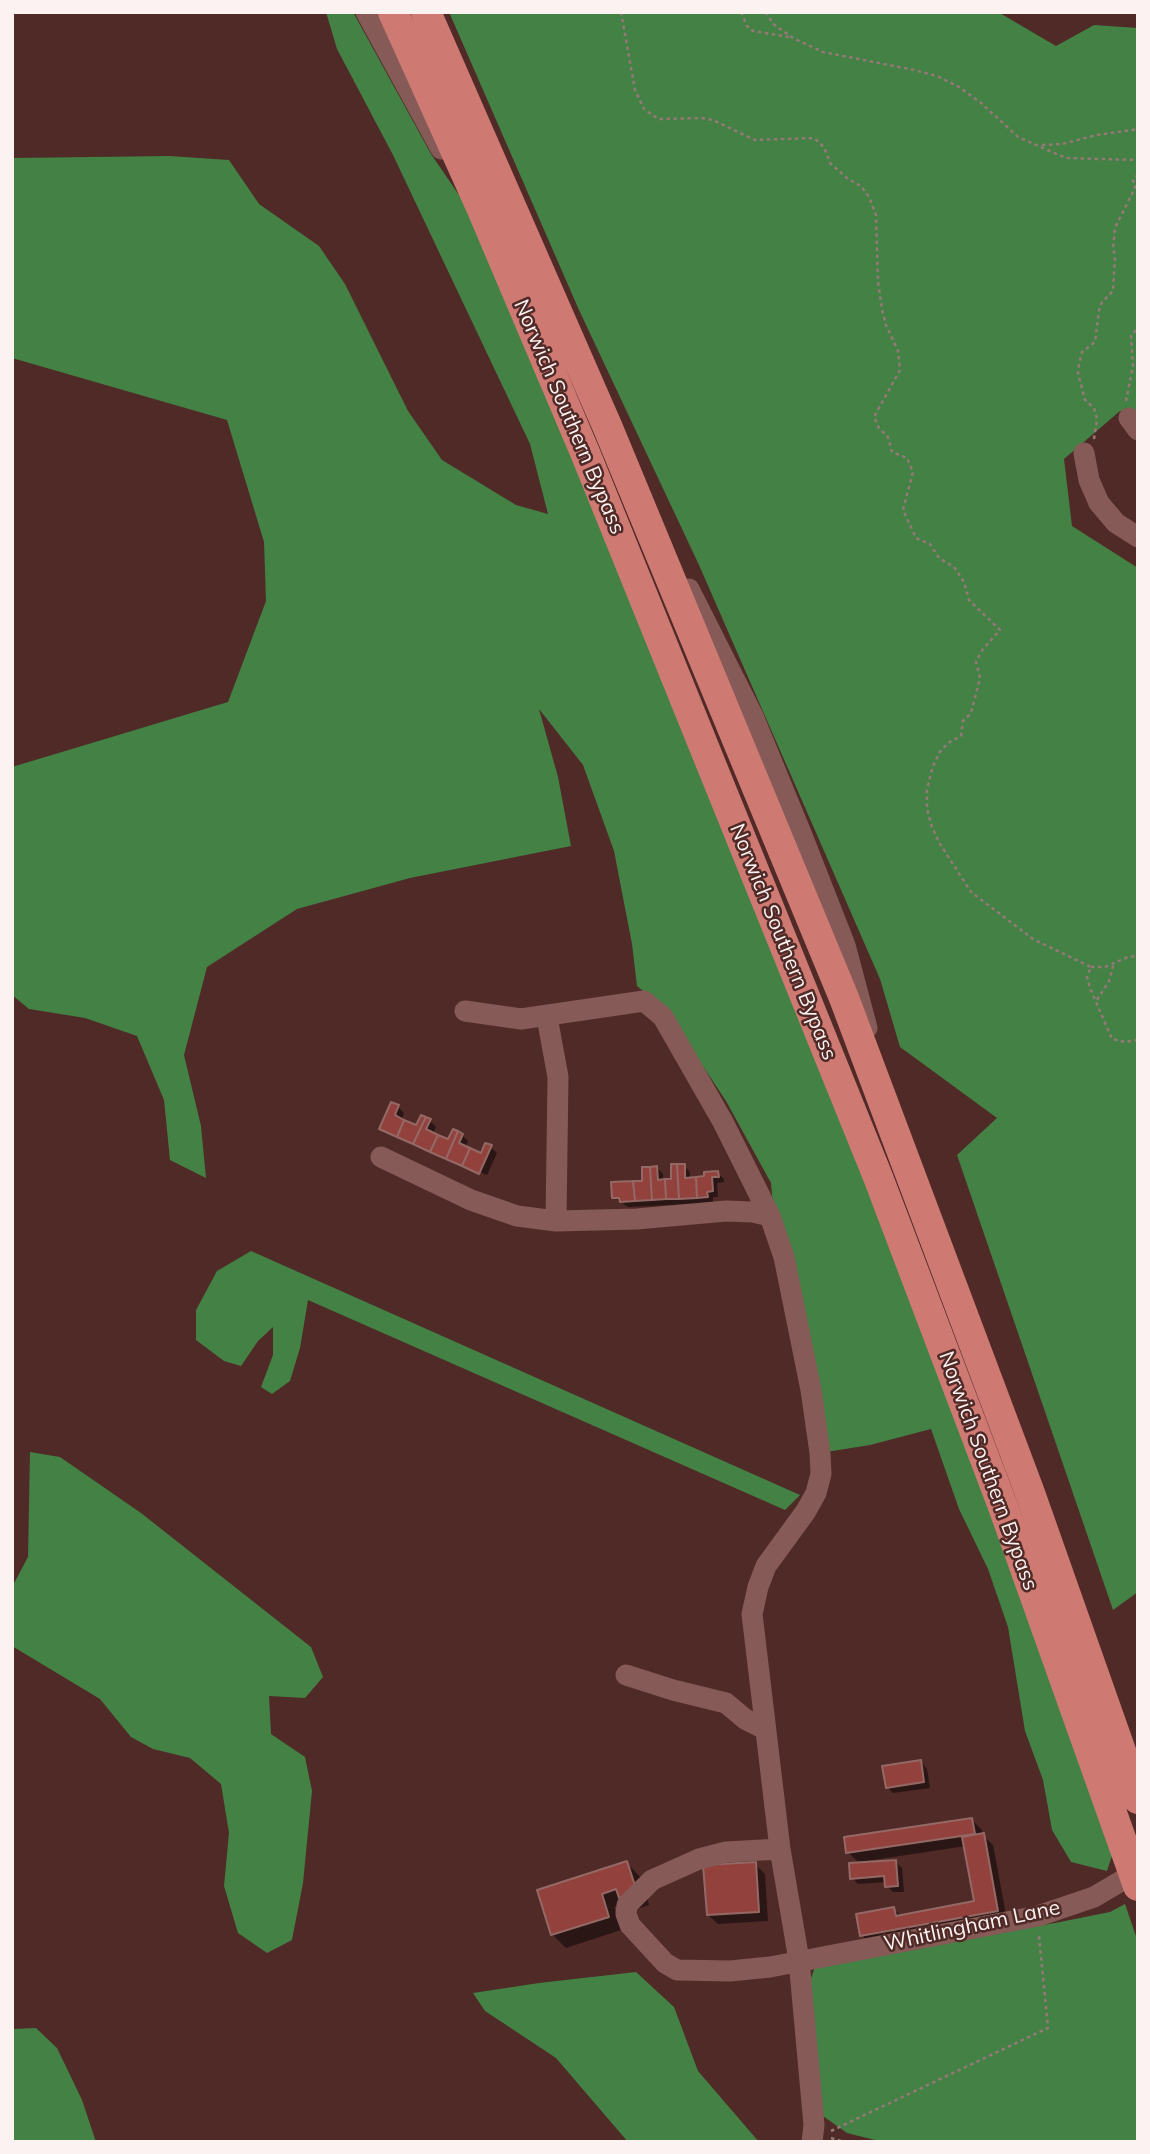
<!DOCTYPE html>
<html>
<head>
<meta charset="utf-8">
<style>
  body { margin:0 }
  #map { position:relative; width:1150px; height:2154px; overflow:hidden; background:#502a27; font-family:Mulish,sans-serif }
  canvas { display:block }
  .frame { position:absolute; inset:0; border:14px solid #fcf2f1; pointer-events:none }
</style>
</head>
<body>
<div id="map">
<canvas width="1150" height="2154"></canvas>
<div class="frame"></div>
</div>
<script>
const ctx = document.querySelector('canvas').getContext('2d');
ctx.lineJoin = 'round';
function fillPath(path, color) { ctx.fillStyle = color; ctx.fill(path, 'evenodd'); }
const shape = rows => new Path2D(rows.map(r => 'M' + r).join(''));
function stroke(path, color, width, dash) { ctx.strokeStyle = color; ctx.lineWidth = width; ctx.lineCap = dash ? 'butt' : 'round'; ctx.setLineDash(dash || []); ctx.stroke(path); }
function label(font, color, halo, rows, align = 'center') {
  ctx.font = font + ' Mulish,sans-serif'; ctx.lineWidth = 5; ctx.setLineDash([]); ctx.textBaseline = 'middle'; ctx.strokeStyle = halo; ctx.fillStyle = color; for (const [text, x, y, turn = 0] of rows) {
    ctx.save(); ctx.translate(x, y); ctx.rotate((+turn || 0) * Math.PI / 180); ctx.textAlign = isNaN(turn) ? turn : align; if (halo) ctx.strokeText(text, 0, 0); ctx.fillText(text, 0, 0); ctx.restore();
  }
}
const forest = shape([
  [326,12,353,12,431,154,470,211,873,1179,1116,1843,1107,1871,1071,1862,1052,1830,1043,1780,1025,1731,1008,1627,988,1569,959,1509,931,1429,870,1445,820,1453,775,1230,771,1183,726,1101,665,1009,637,986,632,944,614,851,583,765,539,709,558,777,571,846,410,878,297,909,207,967,184,1055,201,1126,206,1178,170,1160,164,1100,137,1036,85,1018,29,1009,12,995,12,767,228,702,266,601,264,542,227,420,12,358,12,158,169,156,229,160,259,204,319,246,345,284,408,411,442,460,516,505,548,514,530,444,393,155,337,49],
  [449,12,998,12,1056,46,1094,25,1138,28,1138,416,1120,411,1064,459,1072,526,1138,568,1138,1592,1113,1610,957,1155,997,1118,900,1047,880,979,699,565,579,310],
  [251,1251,800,1495,785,1510,308,1300,300,1348,290,1381,272,1394,261,1387,273,1355,273,1327,258,1341,241,1366,224,1361,196,1340,196,1310,217,1271],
  [30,1452,60,1457,141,1513,311,1647,323,1677,305,1698,269,1696,271,1734,305,1757,312,1791,303,1883,292,1940,267,1953,238,1933,224,1886,229,1833,221,1784,190,1758,153,1749,131,1737,100,1699,12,1646,12,1587,28,1557],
  [1125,1904,1138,1942,1138,2142,883,2142,847,2133,823,2116,808,1987,815,1967,836,1958,1055,1923,1110,1912],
  [636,1972,674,2007,698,2071,759,2142,628,2142,556,2058,485,2011,473,1993,539,1983],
  [36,2028,57,2048,82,2100,96,2142,12,2142,12,2029]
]);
const shadow = shape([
  [398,1107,404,1113,401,1120,417,1127,430,1121,436,1127,433,1134,449,1141,462,1135,468,1141,465,1148,481,1155,491,1147,497,1153,487,1175,386,1130,386,1134,381,1129],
  [684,1166,690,1172,690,1179,706,1178,718,1173,724,1179,724,1182,717,1183,718,1197,713,1197,713,1203,628,1207,614,1197,644,1182,657,1168,663,1174,663,1181,673,1181],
  [921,1762,927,1769,930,1788,893,1793,887,1787],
  [972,1820,982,1830,982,1835,993,1845,1007,1920,871,1945,862,1935,894,1909,901,1916,976,1903,966,1846,860,1862,861,1864,896,1862,902,1868,904,1892,893,1892,887,1886,887,1882,858,1884,852,1878,860,1864,848,1852],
  [627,1863,640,1877,649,1905,634,1910,627,1903,614,1907,621,1930,566,1948,553,1935,539,1891],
  [755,1864,765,1874,768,1921,718,1924,708,1915]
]);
const building = shape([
  [391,1102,399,1105,395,1115,404,1120,397,1137,379,1129,391,1102],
  [421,1115,426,1117,413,1144,397,1137,404,1120,416,1125,421,1115],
  [426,1117,431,1119,426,1129,438,1135,430,1152,413,1144,426,1117],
  [453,1129,458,1131,446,1159,430,1152,438,1135,448,1139,453,1129],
  [458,1131,463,1134,459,1143,470,1148,462,1166,446,1159,458,1131],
  [485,1143,492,1145,479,1174,462,1166,470,1148,481,1153,485,1143],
  [671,1164,677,1164,679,1199,666,1199,665,1179,671,1179,671,1164],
  [677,1164,685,1164,685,1178,696,1177,697,1198,679,1199,677,1164],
  [657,1166,658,1180,665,1179,666,1199,652,1200,650,1167,657,1166],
  [642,1167,650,1167,652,1200,635,1201,633,1181,642,1181,642,1167],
  [718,1171,719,1177,712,1177,713,1191,707,1192,708,1197,697,1198,696,1177,704,1176,704,1172,718,1171],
  [633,1181,635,1201,620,1202,619,1198,612,1198,611,1182,633,1181],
  [921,1760,924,1782,886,1788,882,1766,921,1760],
  [972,1818,975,1834,846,1853,844,1837,972,1818],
  [984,1833,998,1911,860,1936,856,1914,894,1907,896,1916,974,1901,962,1837,984,1833],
  [896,1860,898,1886,885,1887,884,1876,850,1879,849,1863,896,1860],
  [627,1861,637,1892,619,1898,616,1889,602,1894,609,1917,551,1935,537,1890,627,1861],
  [756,1862,759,1912,707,1915,703,1865,756,1862]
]);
const path = shape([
  [621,12,635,90,644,109,658,119,702,118,713,120,755,140,814,138,824,147,830,163,848,179,861,186,869,197,876,215,878,281,882,310,886,325,898,351,900,370,874,417,879,428,888,437,892,452,907,458,913,472,903,510,916,538,930,544,939,558,954,567,964,582,969,600,1000,630,983,649,976,662,980,678,971,713,963,721,961,736,948,743,939,753,932,769,927,790,927,809,932,827,940,844,971,892,1033,939,1091,967,1087,977,1090,988,1112,1039,1125,1042,1138,1040],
  [741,12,747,26,753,31,789,37],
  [766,12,773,24,793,38,823,52,914,70,937,76,959,87,981,103,1018,137,1066,158,1138,160],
  [1042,145,1062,144,1097,135,1138,129],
  [1126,401,1133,366,1131,336,1138,328],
  [1094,439,1097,419,1094,408,1085,400,1078,373,1079,364,1082,352,1095,342,1099,310,1102,302,1113,291,1115,257,1113,248,1115,228,1132,194,1136,185,1133,181,1138,174],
  [1091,967,1105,967,1128,957,1138,956],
  [1097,1000,1109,981,1114,963],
  [831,2131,1048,2028,1039,1936],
  [831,2138,845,2142]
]);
const minor = shape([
  [366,12,441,149],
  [1129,418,1138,430],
  [1084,453,1089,480,1099,503,1116,523,1138,537],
  [689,589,753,716,801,833,845,945,867,1028],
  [465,1011,521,1019,644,1001,663,1017,723,1122,770,1216],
  [547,1017,558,1077,556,1221],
  [381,1157,471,1200,517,1216,556,1221,637,1219,726,1211,753,1212,770,1216,784,1257,811,1390,820,1453,821,1474,816,1493,806,1511,766,1566,758,1587,752,1614,780,1849,799,1960,814,2125,812,2142],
  [626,1675,673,1690,726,1703,745,1719,765,1729],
  [780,1849,726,1852,699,1859,652,1880,627,1905,626,1914,630,1925,665,1963,677,1970,730,1971,770,1967,1038,1916,1094,1897,1138,1871]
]);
const highway = shape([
  [393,12,480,205,586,455,878,1177,1002,1504,1138,1886],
  [426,12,608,428,844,998,1030,1493,1138,1799]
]);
const streetNames = [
  ["Norwich Southern Bypass",569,417,67],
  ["Norwich Southern Bypass",783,942,68],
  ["Norwich Southern Bypass",988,1471,70],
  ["Whitlingham Lane",972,1926,-12]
];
fillPath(forest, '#438145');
fillPath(shadow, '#0007');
fillPath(building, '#92413d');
stroke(building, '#946965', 2);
stroke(path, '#947977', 2.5, [3.5, 3.5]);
stroke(minor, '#855a57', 21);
stroke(highway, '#cf7973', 30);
label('21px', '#fcf2f1', '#502a27', streetNames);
</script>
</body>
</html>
